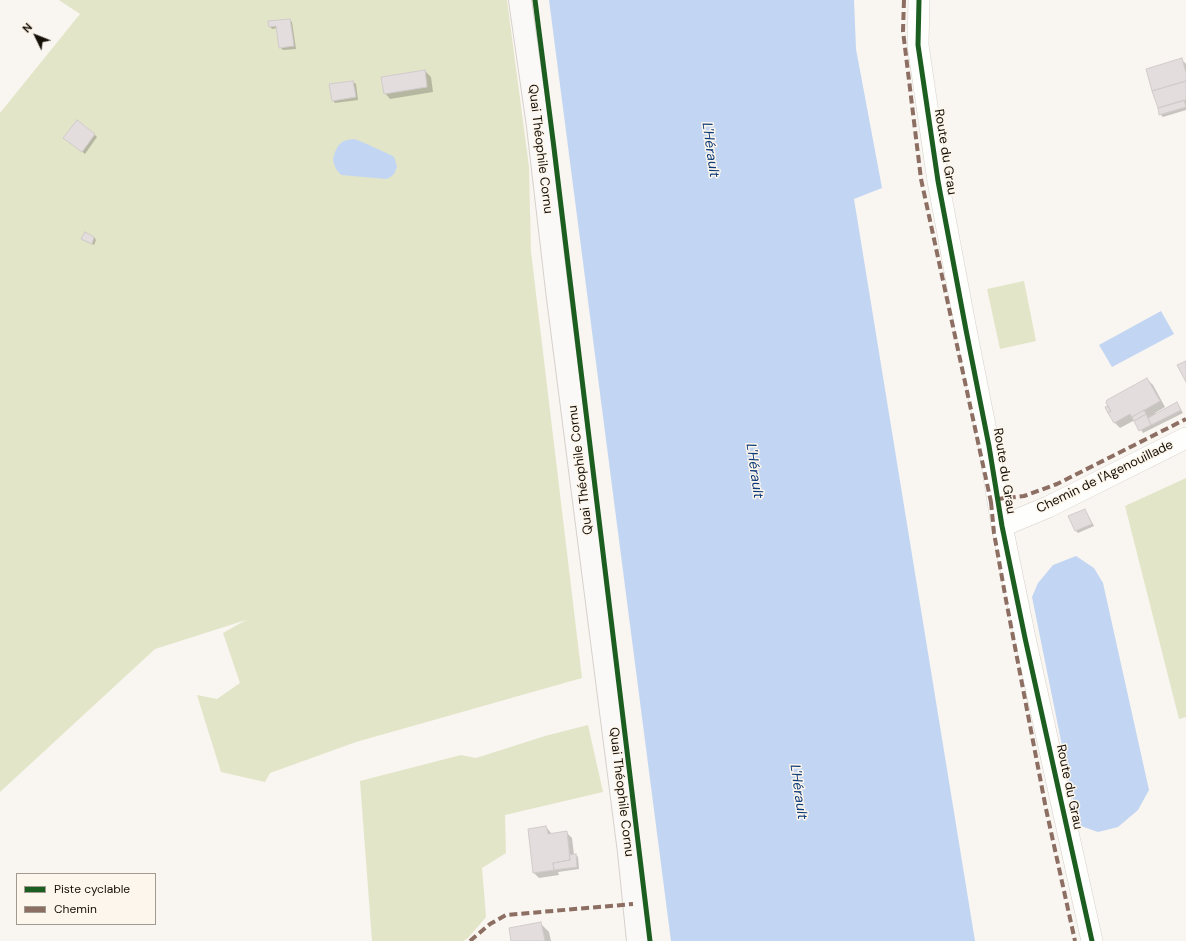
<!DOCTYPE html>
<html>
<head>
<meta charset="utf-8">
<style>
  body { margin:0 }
  #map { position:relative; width:1186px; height:941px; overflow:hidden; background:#f9f5f0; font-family:"DM Sans",sans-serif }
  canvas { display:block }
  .legend { position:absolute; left:16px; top:873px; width:140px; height:52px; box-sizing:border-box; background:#fdf6ec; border:1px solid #a19a91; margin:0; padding:5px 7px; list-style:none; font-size:12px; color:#161108 }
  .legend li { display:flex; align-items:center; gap:8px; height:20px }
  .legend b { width:20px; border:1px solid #a19a91 }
  .north { position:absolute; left:16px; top:16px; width:40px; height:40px; -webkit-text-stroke:3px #fdf6ec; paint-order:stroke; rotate:313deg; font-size:11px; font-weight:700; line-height:16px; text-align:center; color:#161108 }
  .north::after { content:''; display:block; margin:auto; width:14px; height:18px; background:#161108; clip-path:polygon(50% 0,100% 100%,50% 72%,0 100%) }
</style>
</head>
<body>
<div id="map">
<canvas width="1186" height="941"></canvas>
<ul class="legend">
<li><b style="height:5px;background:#1b5e20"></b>Piste cyclable</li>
<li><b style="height:5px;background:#8d6e63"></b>Chemin</li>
</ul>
<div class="north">N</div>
</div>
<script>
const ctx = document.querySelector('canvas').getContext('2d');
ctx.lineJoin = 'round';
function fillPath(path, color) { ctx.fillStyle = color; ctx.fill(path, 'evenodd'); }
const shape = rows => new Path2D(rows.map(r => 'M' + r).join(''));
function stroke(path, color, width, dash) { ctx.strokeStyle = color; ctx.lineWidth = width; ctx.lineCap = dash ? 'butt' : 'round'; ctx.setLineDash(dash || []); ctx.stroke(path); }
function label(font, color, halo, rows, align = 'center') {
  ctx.font = font + ' "DM Sans",sans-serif'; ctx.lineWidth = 3; ctx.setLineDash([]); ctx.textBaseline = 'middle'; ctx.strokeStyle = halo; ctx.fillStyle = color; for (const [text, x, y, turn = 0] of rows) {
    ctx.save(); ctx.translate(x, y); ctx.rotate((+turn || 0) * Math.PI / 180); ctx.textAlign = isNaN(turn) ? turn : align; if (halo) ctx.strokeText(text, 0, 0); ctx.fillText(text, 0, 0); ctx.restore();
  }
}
const green = shape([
  [59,0,507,0,529,167,531,252,582,678,356,742,270,773,265,782,221,772,197,695,217,699,240,683,223,633,246,620,155,649,0,792,0,113,80,14],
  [1024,281,1036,341,1000,349,987,289],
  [1186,478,1186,717,1179,719,1125,506],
  [588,725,603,792,505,815,506,853,482,868,486,917,468,938,463,941,372,941,360,781,461,755,476,758,545,736]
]);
const water = shape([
  [549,0,854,0,856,49,882,188,854,199,975,941,671,941],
  [354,139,360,141,393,156,395,159,397,167,394,174,389,178,386,179,341,175,336,169,334,164,333,159,335,152,338,146,342,142,347,140],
  [1161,311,1174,334,1112,367,1099,345],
  [1076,556,1094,568,1103,583,1149,790,1138,810,1118,827,1098,832,1078,825,1032,597,1038,583,1053,565]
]);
const shadow = shape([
  [290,20,292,22,296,49,283,50,280,47,277,28,272,29,270,26],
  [1182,60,1186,64,1186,110,1163,117,1160,114],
  [425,71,431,77,433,92,390,99,385,93],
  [353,82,356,84,358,100,335,103,333,100],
  [94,134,97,137,85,154,67,140],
  [94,237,96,240,94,245,85,241,82,239],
  [1147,379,1153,385,1165,407,1155,413,1156,414,1177,403,1183,413,1143,433,1135,420,1120,428,1115,423,1106,408],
  [1084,510,1087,513,1094,526,1078,533,1076,531,1070,517],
  [546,827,552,834,566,832,572,838,574,855,576,855,578,857,579,869,558,872,559,875,539,878,534,873],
  [541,924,549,932,551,941,512,941]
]);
const building = shape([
  [290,19,294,46,279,48,276,26,269,27,268,21,290,19],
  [1182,58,1186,73,1186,81,1152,91,1146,69,1182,58],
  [425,70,427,87,384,94,381,77,425,70],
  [353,81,356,97,332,101,329,84,353,81],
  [1186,81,1186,100,1158,108,1152,91,1186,81],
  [1184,100,1186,107,1159,115,1158,108,1184,100],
  [77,120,95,134,82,152,63,138,77,120],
  [85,232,94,237,92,244,81,239,85,232],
  [1186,361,1186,382,1177,365,1186,361],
  [1147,378,1160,401,1132,417,1130,414,1114,423,1108,413,1111,411,1106,403,1107,400,1147,378],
  [1177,402,1181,410,1151,425,1148,418,1177,402],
  [1108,406,1111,411,1108,413,1105,407,1108,406],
  [1144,410,1146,414,1134,421,1132,417,1144,410],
  [1146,414,1151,425,1139,431,1134,421,1146,414],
  [1085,509,1092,524,1075,531,1068,516,1085,509],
  [546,826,548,834,567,831,570,860,553,863,554,870,533,873,528,829,546,826],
  [576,854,577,867,554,870,553,863,570,860,569,855,576,854],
  [541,922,545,941,511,941,509,928,541,922]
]);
const tertiary = shape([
  [919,0,918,45,938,181,966,330,989,446,1002,526,1025,638,1092,941],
  [1002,526,1048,507,1186,438]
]);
const secondary = shape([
  [520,0,538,126,557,290,629,852,638,941]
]);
const quiet = shape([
  [904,0,903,31,921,179,991,502,998,499,1024,496,1057,484,1186,419],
  [991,502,994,533,1006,600,1046,809,1075,941],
  [470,941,490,924,506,915,633,904]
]);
const cycleway = shape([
  [535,0,554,148,650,941],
  [919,0,918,45,938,181,966,330,989,446,1002,526,1025,638,1092,941]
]);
const streetNames = [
  ["Quai Théophile Cornu",540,149,83],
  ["Route du Grau",945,152,81],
  ["Quai Théophile Cornu",581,470,-97],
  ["Route du Grau",1004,471,81],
  ["Chemin de l'Agenouillade",1105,477,-26],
  ["Route du Grau",1069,787,78],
  ["Quai Théophile Cornu",621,792,83]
];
const waterNames = [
  ["L'Hérault",710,150,82],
  ["L'Hérault",754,471,82],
  ["L'Hérault",798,792,82]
];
fillPath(green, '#e3e5c8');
fillPath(water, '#c2d6f3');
fillPath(shadow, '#0003');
fillPath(building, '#e4ddde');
stroke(building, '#d2cbcc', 1);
stroke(tertiary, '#d6d1cb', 22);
stroke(secondary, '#d6d1cb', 24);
stroke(tertiary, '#fefefd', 21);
stroke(secondary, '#fbf8f8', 22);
stroke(quiet, '#8d6e63', 4, [8, 4]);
stroke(cycleway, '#1b5e20', 5);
label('13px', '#161108', '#fdf6ec', streetNames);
label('italic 14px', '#0a3a78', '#fdf6ec', waterNames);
</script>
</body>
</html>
